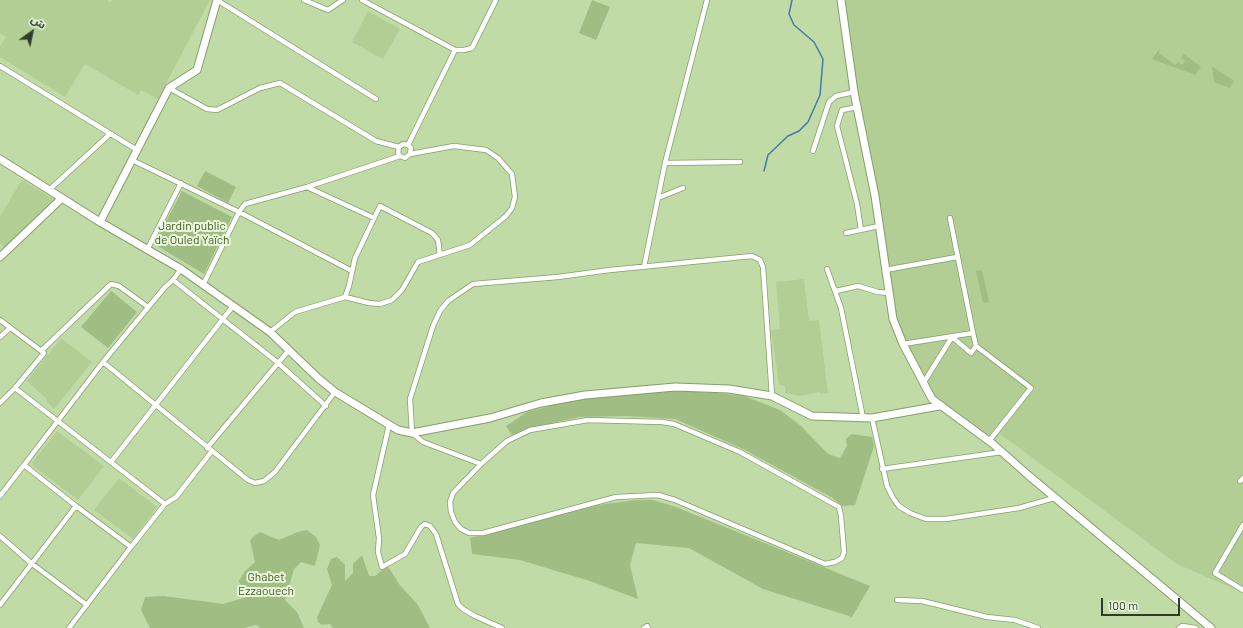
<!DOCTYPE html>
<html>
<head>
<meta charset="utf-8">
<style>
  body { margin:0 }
  #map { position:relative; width:1243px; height:628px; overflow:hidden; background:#c1dba7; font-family:Barlow,"Noto Sans Arabic",sans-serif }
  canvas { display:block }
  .north { position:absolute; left:12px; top:12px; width:40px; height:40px; -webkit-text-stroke:3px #e9f7dd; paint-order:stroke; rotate:33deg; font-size:11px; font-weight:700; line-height:16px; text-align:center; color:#313c27 }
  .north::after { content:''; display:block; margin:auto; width:14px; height:18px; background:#313c27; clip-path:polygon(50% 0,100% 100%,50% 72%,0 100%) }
  .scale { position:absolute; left:1101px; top:598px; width:79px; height:18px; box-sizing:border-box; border:2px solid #313c27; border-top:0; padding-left:5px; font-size:12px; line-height:14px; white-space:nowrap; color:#313c27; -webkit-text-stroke:3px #e9f7dd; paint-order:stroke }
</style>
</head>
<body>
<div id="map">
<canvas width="1243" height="628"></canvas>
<div class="north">ش</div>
<div class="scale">100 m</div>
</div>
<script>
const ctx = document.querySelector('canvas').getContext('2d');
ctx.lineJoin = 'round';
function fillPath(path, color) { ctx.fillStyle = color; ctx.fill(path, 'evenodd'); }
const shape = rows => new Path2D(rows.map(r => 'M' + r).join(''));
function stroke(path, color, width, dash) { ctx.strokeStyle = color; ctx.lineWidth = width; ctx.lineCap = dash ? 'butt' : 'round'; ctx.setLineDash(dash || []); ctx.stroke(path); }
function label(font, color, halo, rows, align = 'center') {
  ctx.font = font + ' Barlow,sans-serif'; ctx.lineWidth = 4; ctx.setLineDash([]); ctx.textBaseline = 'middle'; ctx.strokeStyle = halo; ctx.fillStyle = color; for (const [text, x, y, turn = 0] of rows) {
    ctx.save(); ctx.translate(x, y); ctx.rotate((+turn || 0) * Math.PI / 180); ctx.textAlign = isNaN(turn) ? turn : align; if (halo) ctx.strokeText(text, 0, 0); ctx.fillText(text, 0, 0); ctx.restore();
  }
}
const built = shape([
  [0,0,107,0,110,2,112,0,210,0,158,99,141,90,138,95,85,64,65,97,0,57,0,46,6,37,0,33],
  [841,0,1243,0,1243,593,1177,564,1000,434,993,444,939,406,893,319],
  [368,11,400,29,383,59,352,42],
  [22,180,56,201,7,248,0,244,0,216],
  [804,279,809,321,819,320,828,393,821,394,819,392,802,396,785,393,785,386,779,384,771,330,780,329,776,282],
  [61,338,92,362,54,409,46,401,47,399,27,381],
  [57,431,104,466,78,500,31,464],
  [119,478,157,507,133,539,94,510]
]);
const green = shape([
  [592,0,610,7,596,40,579,33],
  [1160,48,1159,53,1175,65,1178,62,1182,65,1185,61,1181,58,1184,54,1201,67,1195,75,1152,59],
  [1212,66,1234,81,1230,88,1214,82],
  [205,171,236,187,228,203,197,186],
  [182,191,232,217,204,274,154,244],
  [982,270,989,302,983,303,976,271],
  [111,291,137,312,108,348,81,327],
  [685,391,718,393,744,396,780,410,801,426,828,454,840,458,847,446,846,439,852,434,872,437,874,446,855,505,842,506,831,497,743,449,675,419,626,416,580,417,529,428,512,435,506,426,527,412,565,402,602,396],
  [636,500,653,500,676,507,870,586,852,617,763,589,689,548,636,543,630,565,638,599,590,581,520,560,472,554,470,538,598,505],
  [307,530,316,537,320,545,315,566,301,562,294,569,285,600,297,612,304,628,260,628,256,625,244,628,150,628,141,610,145,597,164,596,223,604,247,597,239,581,244,572,255,562,250,540,253,537,260,532,279,540,298,532],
  [362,555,369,576,375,576,387,566,391,571,399,584,418,605,430,628,333,628,330,624,322,625,318,622,317,617,332,585,327,569,331,559,337,557,345,565,345,581,353,573,353,564]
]);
const stream = shape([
  [764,171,768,155,788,136,799,131,808,122,820,95,823,59,814,42,794,25,789,14,792,0]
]);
const street = shape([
  [217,0,376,99],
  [304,0,328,10,343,0],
  [362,0,455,50,464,50,472,48,496,0],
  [0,66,137,150],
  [169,88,207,109,217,110,260,88,280,83,376,141,399,147,403,144,408,145,411,148,410,154,405,158,400,156,398,153,399,147],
  [858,107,842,110,837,126,857,204,861,230],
  [408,145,455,50],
  [813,151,829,102,836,96,854,92],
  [132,160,239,212,245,204,307,187,400,156],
  [665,163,740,162],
  [307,187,374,218],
  [49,190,110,134],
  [658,198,683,188],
  [950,218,973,333],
  [846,233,879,226],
  [147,250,181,183],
  [644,267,665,163,707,0],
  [827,269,841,308,863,418],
  [885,270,957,257],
  [173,280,181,269],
  [203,285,239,212,352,271],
  [836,291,858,286,878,292,889,293],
  [345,297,369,303,380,304,392,300,402,290,418,262,470,245,506,216,512,208,515,197,512,174,498,158,486,150,454,146,410,154],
  [0,320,44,353,15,388,0,403],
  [270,332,295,312,345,297,349,286,355,258,380,206,432,233,438,240,440,255],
  [0,337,10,328],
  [903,344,973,333,976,346,1031,388,989,441],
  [41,351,111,284,119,286,148,307],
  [103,362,248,480,255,483,264,481,275,472,335,392],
  [924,382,952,337,971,353,976,346],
  [15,388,165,504],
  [872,418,887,486,893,498,899,506,910,513,926,519,946,519,1019,508,1054,498],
  [389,425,373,495,379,538,378,552,382,567,405,554,421,527,425,524,430,526,436,534,458,604,463,609,475,616,502,628],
  [207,448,289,350],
  [111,462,233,306],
  [481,464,507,441,530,430,588,420,662,422,674,424,740,452,839,507,841,516,844,552,842,558,835,562,825,564,675,500,658,495,616,497,483,533,469,533,461,529,455,522,451,512,450,502,453,493,481,464,423,442,412,433,410,399,433,326,440,311,448,301,473,284,558,277,610,270,752,256,760,260,763,267,772,396],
  [882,469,1002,452],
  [1240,481,1243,478],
  [0,496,24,465],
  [1243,525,1215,573,1243,590],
  [0,536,31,563,87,605],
  [131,547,165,504,176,497,212,451],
  [897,600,922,601,987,617,1015,620,1038,628],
  [0,605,76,506,24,465,103,362,165,287,173,280,277,362,326,406],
  [69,628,131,547,76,506],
  [644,628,647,626,648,628],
  [1179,628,1182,626,1196,628]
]);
const secondary = shape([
  [841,0,854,92,875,196,893,319,903,344,932,399,993,444,1028,475,1211,628],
  [0,159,100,222,181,269,270,332,318,378,335,392,398,430,412,433,490,418,541,403,585,395,675,387,729,389,772,396,812,416,872,418,939,406],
  [100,222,169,88,197,70,217,0],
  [0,257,62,198]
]);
const parkNames = [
  ["Jardin public",192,226],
  ["de Ouled Yaïch",192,240],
  ["Ghabet",266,577],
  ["Ezzaouech",266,591]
];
fillPath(built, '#b2ce95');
fillPath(green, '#a0bd83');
stroke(stream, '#467aa4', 1.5);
stroke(street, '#859e6d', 6);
stroke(secondary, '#859e6d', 9);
stroke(street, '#fff', 4.5);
stroke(secondary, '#fff', 7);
label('12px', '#425d20', '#e9f7dd', parkNames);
</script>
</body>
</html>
